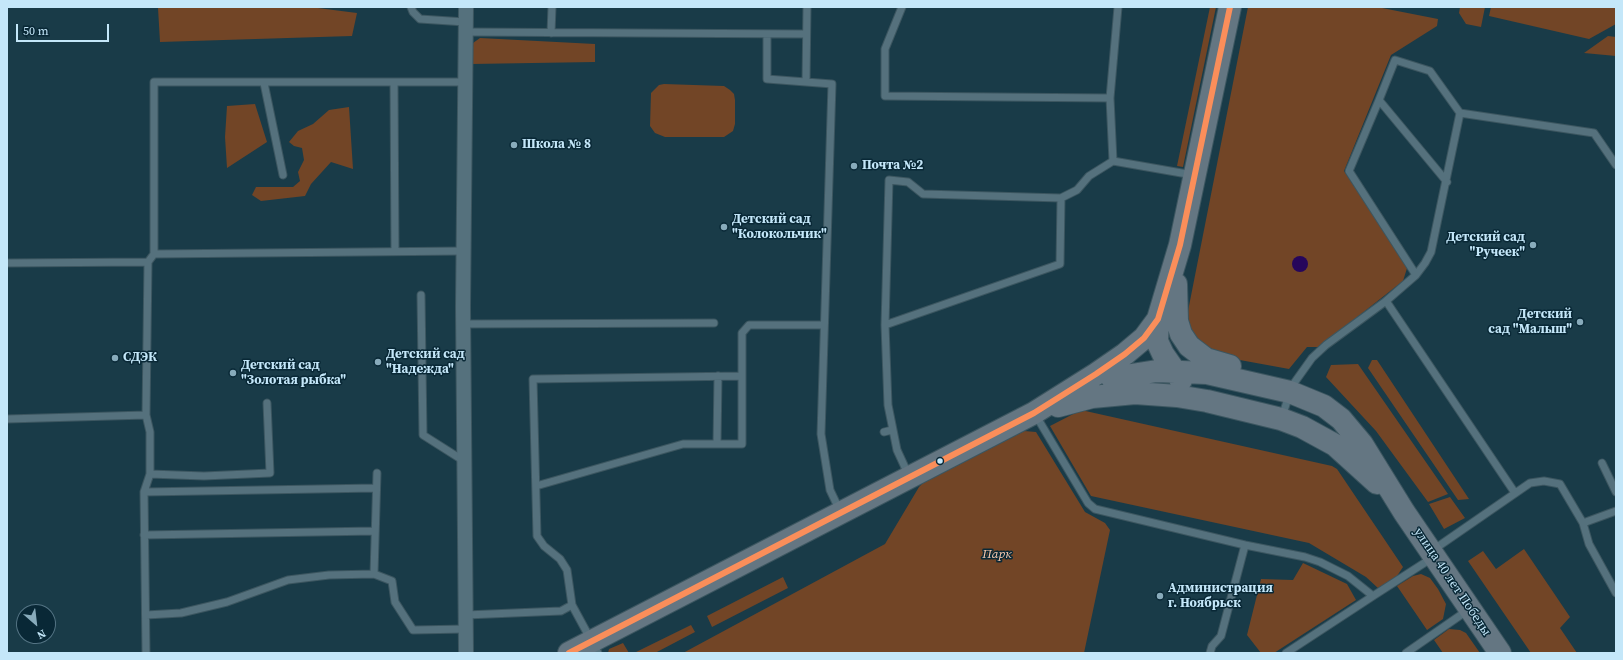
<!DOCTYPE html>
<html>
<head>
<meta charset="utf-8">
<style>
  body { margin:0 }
  #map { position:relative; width:1623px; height:660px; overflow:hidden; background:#193b48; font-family:"Source Serif 4",serif }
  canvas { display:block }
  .frame { position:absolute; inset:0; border:8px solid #c4e7f9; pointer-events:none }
  .north { position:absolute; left:16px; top:604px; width:40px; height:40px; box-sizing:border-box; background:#092836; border:1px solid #547484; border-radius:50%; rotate:152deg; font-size:11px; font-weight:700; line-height:16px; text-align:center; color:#c4e7f9 }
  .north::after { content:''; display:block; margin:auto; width:14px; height:18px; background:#88abbb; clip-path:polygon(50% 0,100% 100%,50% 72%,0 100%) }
  .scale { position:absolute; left:16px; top:24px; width:93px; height:18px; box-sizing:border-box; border:2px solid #c4e7f9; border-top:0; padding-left:5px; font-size:12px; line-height:14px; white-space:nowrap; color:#c4e7f9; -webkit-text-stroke:3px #092836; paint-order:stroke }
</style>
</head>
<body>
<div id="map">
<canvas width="1623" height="660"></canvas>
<div class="frame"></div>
<div class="north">N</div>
<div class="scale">50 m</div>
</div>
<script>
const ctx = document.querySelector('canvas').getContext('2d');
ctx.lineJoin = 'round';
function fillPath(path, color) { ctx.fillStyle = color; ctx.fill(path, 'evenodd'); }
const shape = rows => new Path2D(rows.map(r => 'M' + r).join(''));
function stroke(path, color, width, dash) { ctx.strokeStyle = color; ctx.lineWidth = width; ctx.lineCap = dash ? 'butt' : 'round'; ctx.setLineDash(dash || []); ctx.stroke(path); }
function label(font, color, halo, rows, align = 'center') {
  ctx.font = font + ' "Source Serif 4",serif'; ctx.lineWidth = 3; ctx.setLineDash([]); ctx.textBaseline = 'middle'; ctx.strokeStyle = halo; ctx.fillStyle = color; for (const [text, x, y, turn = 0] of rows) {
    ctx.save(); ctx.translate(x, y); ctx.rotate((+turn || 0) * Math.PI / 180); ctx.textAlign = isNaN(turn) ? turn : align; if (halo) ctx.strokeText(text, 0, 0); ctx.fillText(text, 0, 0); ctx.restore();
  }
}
const green = shape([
  [310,7,357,13,352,36,160,42,158,8],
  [1210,7,1216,7,1183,167,1177,166],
  [1248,7,1377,7,1438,19,1437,26,1391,55,1344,171,1408,265,1403,281,1319,347,1307,347,1289,369,1207,354,1194,344,1187,316],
  [1460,7,1485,7,1481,27,1466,24,1459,13],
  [1491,7,1616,7,1616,24,1589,39,1489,16],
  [1608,36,1616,37,1616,56,1584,53],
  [480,38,595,44,595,62,471,64,473,43],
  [664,84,724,86,730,90,734,94,735,100,735,124,733,131,724,137,665,137,655,133,650,126,651,93,659,85],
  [255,104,267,142,227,168,225,137,227,106],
  [349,107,353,169,331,162,311,184,305,196,261,201,252,195,256,187,293,187,300,181,298,172,304,160,302,148,294,146,289,142,298,131,313,124,329,110],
  [1372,360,1377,360,1469,499,1458,500,1368,368],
  [1358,364,1448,494,1428,502,1376,431,1326,377,1331,365],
  [1081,410,1332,466,1337,469,1403,567,1397,576,1379,589,1366,577,1309,543,1091,496,1050,426],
  [1024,431,1036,432,1085,512,1105,523,1110,530,1084,653,683,653,885,544,919,487,923,483],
  [1450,497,1465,518,1444,529,1429,504],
  [1524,549,1570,617,1560,628,1577,653,1531,653,1468,561,1483,551,1496,569],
  [1303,563,1347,584,1356,600,1274,653,1261,653,1247,635,1261,579,1293,580],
  [1421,574,1430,578,1438,589,1446,604,1443,619,1427,630,1397,586,1413,576],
  [783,577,788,588,712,627,707,616],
  [691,625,695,632,655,653,634,653],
  [1449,629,1460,630,1466,633,1480,653,1443,653,1434,640],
  [623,643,629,653,608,653,609,649]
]);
const water = shape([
  '1292 264a8 8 0 1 1 16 0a8 8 0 1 1-16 0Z'
]);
const lane = shape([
  [411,7,413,12,420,19,465,22],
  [807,7,806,82,832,84,821,434,830,490,840,511],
  [902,7,885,49,885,96,1110,98],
  [1118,7,1110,98,1113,161,1193,175],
  [465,32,806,34],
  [551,33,552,7],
  [767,34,767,79,806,82],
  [264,83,283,175],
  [1379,100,1395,60,1430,71,1460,113],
  [395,251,394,82,465,82],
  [154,254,154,82,394,82],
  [7,263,148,262],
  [1416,275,1349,171,1379,100,1447,182],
  [421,295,423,435,464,461],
  [1386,301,1515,493],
  [464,324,714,323],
  [885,325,1060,264,1061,198],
  [1035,414,1088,503,1095,509,1245,545,1305,557,1320,562,1348,576,1373,596,1432,558],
  [1282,417,1292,386,1312,358,1326,345,1386,301,1416,275,1425,263,1431,252,1460,113,1594,133,1616,165],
  [7,419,146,415],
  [884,432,892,430],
  [717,444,718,376],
  [1602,463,1616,492],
  [150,474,204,476,270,473,267,403],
  [909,476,897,450,888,405,885,325,889,180,908,182,923,194,1061,198,1077,190,1089,176,1113,161],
  [536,486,683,444,742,444,742,333,749,325,823,325],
  [144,492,376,488],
  [1583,523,1616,511],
  [144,535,375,531],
  [1433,550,1530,483,1544,481,1560,484,1583,523,1589,544,1616,593],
  [374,574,392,581,395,602,413,630,466,629],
  [146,615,181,613,227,602,288,580,329,575,374,574,377,473],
  [466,615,561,611,572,605],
  [146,653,144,492,150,474,150,432,146,415,148,262,154,254,464,251],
  [598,653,572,605,567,570,560,559,544,546,537,536,533,379,742,376],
  [1210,653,1212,646,1221,636,1245,545],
  [1286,653,1373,596],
  [1406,653,1468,610]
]);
const street = shape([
  [466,7,463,307,466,653]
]);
const primary = shape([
  [1176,284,1177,321,1181,334,1189,346,1206,359,1230,366],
  [1158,319,1157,341,1163,354,1181,380],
  [1112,378,1157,371,1207,373,1290,392,1324,406,1341,419,1362,444,1404,512,1500,653],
  [1058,406,1092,397,1135,393,1177,396,1207,401,1281,419,1302,427,1335,445,1377,483],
  [569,653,1034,413,1096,374,1125,354,1144,338,1158,319,1180,245,1230,7]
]);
const bus1 = shape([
  [569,653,1034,413,1096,374,1125,354,1144,338,1158,319,1180,245,1230,7]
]);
const markers = [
  [514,145,4,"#88abbb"],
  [854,166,4,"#88abbb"],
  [724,227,4,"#88abbb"],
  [1533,245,4,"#88abbb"],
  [1580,322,4,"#88abbb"],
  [115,358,4,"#88abbb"],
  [378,362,4,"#88abbb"],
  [233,373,4,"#88abbb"],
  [940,461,3.5,"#c4e7f9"],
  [1160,596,4,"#88abbb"]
];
const poiNames = [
  ["Школа № 8",522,145],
  ["Почта №2",862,166],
  ["Детский сад",732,220],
  ["\"Колокольчик\"",732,235],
  ["Детский сад",1525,238,"right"],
  ["\"Ручеек\"",1525,253,"right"],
  ["Детский",1572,315,"right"],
  ["сад \"Малыш\"",1572,330,"right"],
  ["Детский сад",386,355],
  ["\"Надежда\"",386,370],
  ["СДЭК",123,358],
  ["Детский сад",241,366],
  ["\"Золотая рыбка\"",241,381],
  ["Администрация",1168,589],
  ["г. Ноябрьск",1168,604]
];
const parkNames = [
  ["Парк",997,555]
];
const streetNames = [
  ["улица 40 лет Победы",1452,582,56]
];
fillPath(green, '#724526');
fillPath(water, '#26065b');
stroke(lane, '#3c5660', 9);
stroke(street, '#3c5660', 16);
stroke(primary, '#3c5660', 24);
stroke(lane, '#55717d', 7);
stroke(street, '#55717d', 14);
stroke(primary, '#647682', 22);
stroke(bus1, '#fa8e5a', 6);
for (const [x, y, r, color] of markers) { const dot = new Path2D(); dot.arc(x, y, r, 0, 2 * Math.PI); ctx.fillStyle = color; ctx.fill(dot); stroke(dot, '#092836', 1.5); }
label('bold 13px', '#c4e7f9', '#092836', poiNames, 'left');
label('italic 13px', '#fccbaf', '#092836', parkNames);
label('13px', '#c4e7f9', '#092836', streetNames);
</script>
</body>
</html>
